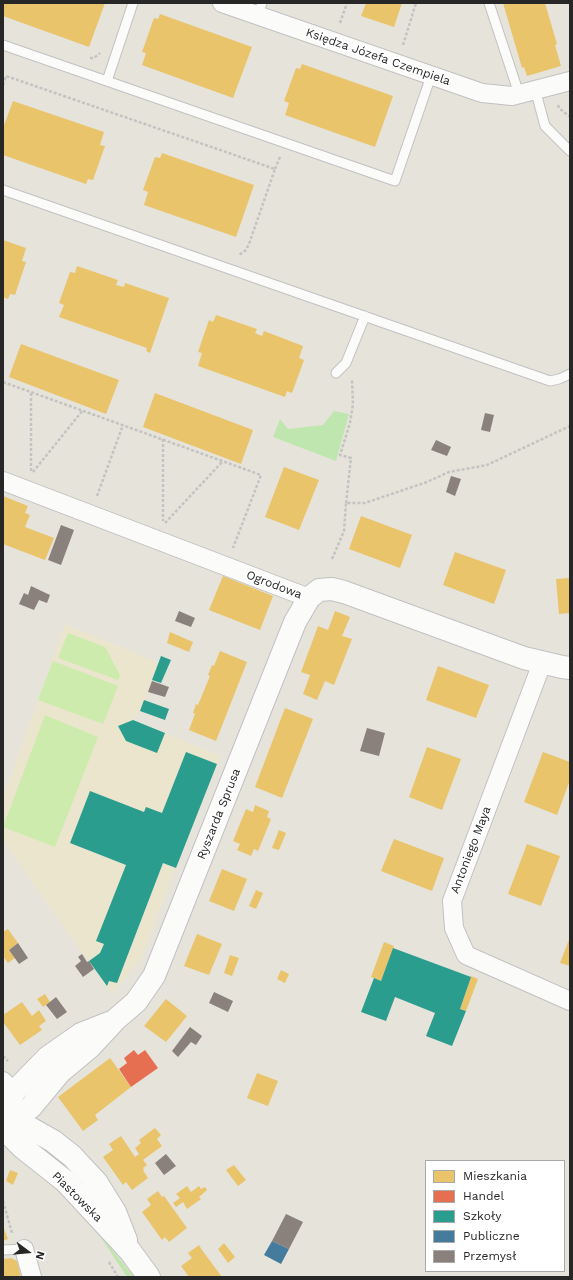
<!DOCTYPE html>
<html>
<head>
<meta charset="utf-8">
<style>
  body { margin:0 }
  #map { position:relative; width:573px; height:1280px; overflow:hidden; background:#e6e3db; font-family:"Work Sans",sans-serif }
  canvas { display:block }
  .frame { position:absolute; inset:0; border:4px solid #272727; pointer-events:none }
  .legend { position:absolute; left:425px; top:1160px; width:140px; height:112px; box-sizing:border-box; background:#fff; border:1px solid #a9a9a9; margin:0; padding:5px 7px; list-style:none; font-size:12px; color:#272727 }
  .legend li { display:flex; align-items:center; gap:8px; height:20px }
  .legend b { width:20px; border:1px solid #a9a9a9 }
  .north { position:absolute; left:8px; top:1232px; width:40px; height:40px; -webkit-text-stroke:3px #fff; paint-order:stroke; rotate:106deg; font-size:11px; font-weight:700; line-height:16px; text-align:center; color:#272727 }
  .north::after { content:''; display:block; margin:auto; width:14px; height:18px; background:#272727; clip-path:polygon(50% 0,100% 100%,50% 72%,0 100%) }
</style>
</head>
<body>
<div id="map">
<canvas width="573" height="1280"></canvas>
<div class="frame"></div>
<ul class="legend">
<li><b style="height:11px;background:#e9c46a"></b>Mieszkania</li>
<li><b style="height:11px;background:#e76f51"></b>Handel</li>
<li><b style="height:11px;background:#2a9d8f"></b>Szkoły</li>
<li><b style="height:11px;background:#457b9d"></b>Publiczne</li>
<li><b style="height:11px;background:#8a817c"></b>Przemysł</li>
</ul>
<div class="north">N</div>
</div>
<script>
const ctx = document.querySelector('canvas').getContext('2d');
ctx.lineJoin = 'round';
function fillPath(path, color) { ctx.fillStyle = color; ctx.fill(path, 'evenodd'); }
const shape = rows => new Path2D(rows.map(r => 'M' + r).join(''));
function stroke(path, color, width, dash) { ctx.strokeStyle = color; ctx.lineWidth = width; ctx.lineCap = dash ? 'butt' : 'round'; ctx.setLineDash(dash || []); ctx.stroke(path); }
function label(font, color, halo, rows, align = 'center') {
  ctx.font = font + ' "Work Sans",sans-serif'; ctx.lineWidth = 4; ctx.setLineDash([]); ctx.textBaseline = 'middle'; ctx.strokeStyle = halo; ctx.fillStyle = color; for (const [text, x, y, turn = 0] of rows) {
    ctx.save(); ctx.translate(x, y); ctx.rotate((+turn || 0) * Math.PI / 180); ctx.textAlign = isNaN(turn) ? turn : align; if (halo) ctx.strokeText(text, 0, 0); ctx.fillText(text, 0, 0); ctx.restore();
  }
}
const education = shape([
  [65,624,159,663,140,711,133,720,221,756,169,885,141,959,112,994,3,841,3,798]
]);
const green = shape([
  [334,411,349,414,336,461,273,437,280,419,288,429,323,425],
  [94,1227,134,1277,127,1277]
]);
const pitch = shape([
  [68,633,105,647,120,675,118,680,58,658],
  [53,661,118,686,103,724,38,700],
  [45,715,98,737,55,847,3,827]
]);
const homes = shape([
  [3,3,105,3,89,47,3,16],
  [366,3,402,3,394,27,361,16],
  [503,3,545,3,557,44,555,45,561,66,527,76,524,67,522,68],
  [160,14,252,47,233,98,142,65,146,53,142,52,154,18,158,19],
  [302,64,393,96,375,147,285,115,289,103,284,101,296,68,300,69],
  [13,101,104,132,100,145,105,146,93,180,88,179,86,184,3,155,3,128],
  [162,153,254,185,236,237,144,205,148,192,143,190,155,157,160,158],
  [3,240,26,248,22,261,26,262,15,295,10,294,8,299,3,297],
  [77,266,118,280,116,285,124,287,125,283,169,298,150,353,146,351,147,348,59,317,64,305,59,303,70,272,75,273],
  [216,315,257,329,255,333,262,336,264,331,303,346,299,358,304,360,292,393,287,391,285,397,198,366,202,353,198,352,209,320,213,322],
  [21,344,119,380,106,414,9,377],
  [155,393,253,430,241,464,143,427],
  [284,467,319,480,299,530,265,517],
  [3,496,28,506,25,513,30,515,25,527,54,538,45,560,3,544],
  [361,516,412,535,400,568,349,549],
  [455,552,506,570,494,604,443,585],
  [223,576,273,596,260,630,209,610],
  [570,578,570,613,559,614,556,579],
  [335,611,350,617,342,636,352,639,334,685,325,681,317,700,303,694,310,675,301,672,318,626,328,630],
  [170,632,193,642,189,652,167,643],
  [220,651,247,662,216,741,189,730,195,714,193,713,196,704,198,705,210,676,208,675,212,665,214,666],
  [438,666,489,685,476,718,426,700],
  [285,708,313,719,282,798,255,787],
  [427,747,461,759,442,810,409,797],
  [543,752,570,762,570,780,557,815,524,802],
  [255,805,269,811,267,817,271,819,258,851,254,849,251,856,237,850,240,844,233,841,246,809,253,812],
  [279,830,286,833,279,850,272,848],
  [394,839,444,858,432,891,381,871],
  [527,844,560,856,541,906,508,894],
  [222,869,247,879,234,911,209,901],
  [256,890,263,893,256,909,249,906],
  [8,929,18,943,9,950,15,958,8,963,3,956,3,932],
  [197,934,222,944,209,975,184,966],
  [570,937,570,966,560,963],
  [384,942,394,946,381,981,371,977],
  [230,955,239,958,232,976,224,973],
  [281,970,289,974,285,983,277,979],
  [471,976,478,979,466,1011,460,1009],
  [45,994,50,1002,43,1007,37,999],
  [166,999,187,1016,166,1042,144,1026],
  [22,1002,32,1016,39,1010,46,1021,39,1026,42,1030,20,1045,3,1022,3,1015],
  [110,1058,131,1087,95,1115,98,1120,83,1131,58,1097],
  [257,1073,278,1081,268,1106,247,1098],
  [155,1128,161,1135,157,1139,162,1146,143,1160,147,1165,143,1168,144,1169,143,1170,148,1178,132,1190,126,1182,123,1185,103,1157,113,1150,109,1144,121,1136,135,1157,139,1154,135,1148,141,1143,139,1140],
  [234,1165,246,1180,238,1186,226,1170],
  [10,1170,18,1173,13,1185,6,1181],
  [187,1186,191,1192,199,1186,201,1189,205,1187,207,1190,199,1197,201,1199,187,1209,183,1202,176,1207,173,1203,180,1198,176,1194],
  [158,1191,162,1197,164,1196,187,1228,169,1242,165,1237,162,1240,142,1212,151,1205,147,1199],
  [3,1226,8,1239,3,1241],
  [224,1243,235,1257,228,1263,218,1249],
  [199,1245,202,1250,222,1277,189,1277,181,1266,192,1258,188,1253],
  [11,1258,17,1261,21,1277,3,1277,3,1259]
]);
const shops = shape([
  [134,1050,138,1055,145,1050,158,1068,131,1087,119,1069,127,1063,124,1058]
]);
const schools = shape([
  [161,656,171,660,161,683,152,680],
  [144,700,169,709,165,720,140,711],
  [133,720,165,733,157,753,126,741,118,726],
  [186,752,217,764,176,868,163,863,117,983,109,981,107,986,89,961,100,953,104,944,96,941,126,865,70,843,90,791,144,812,146,807,162,813],
  [393,948,471,977,460,1009,466,1011,452,1046,426,1036,435,1013,395,997,386,1021,361,1012,374,978,381,981]
]);
const public = shape([
  [272,1241,289,1249,281,1264,264,1255]
]);
const industry = shape([
  [485,413,494,415,490,432,481,430],
  [436,440,451,447,447,456,431,450],
  [451,476,461,479,455,496,446,492],
  [61,525,74,530,61,565,48,560],
  [31,586,50,595,47,603,39,600,34,610,19,604,24,593,28,595],
  [179,611,195,618,191,627,175,621],
  [152,681,169,687,165,697,148,692],
  [367,728,385,733,379,756,360,751],
  [18,943,28,958,19,964,9,950],
  [82,954,87,962,89,961,94,969,83,977,75,966,81,961,78,957],
  [214,992,233,1001,228,1012,209,1003],
  [56,997,67,1012,57,1019,46,1005],
  [190,1027,202,1036,196,1045,191,1042,178,1057,172,1051],
  [166,1154,176,1166,164,1175,155,1163],
  [286,1214,303,1222,289,1249,272,1241]
]);
const path = shape([
  [340,23,347,3],
  [403,45,416,3],
  [90,58,94,58,100,53],
  [3,85,6,76,275,169,249,244,246,250,239,255],
  [558,105,559,108,570,117],
  [275,169,280,157],
  [3,382,261,475,233,548],
  [163,439,163,521],
  [31,471,31,392],
  [33,472,83,410],
  [97,496,123,425],
  [346,503,351,458,340,455,350,423,353,404,352,379],
  [165,523,223,461],
  [332,559,344,531,346,503,365,503,427,482,449,472,487,465,570,426],
  [3,1056,8,1061],
  [3,1201,12,1233],
  [109,1262,118,1277]
]);
const lane = shape([
  [489,3,519,94],
  [258,15,262,3],
  [3,45,395,181,431,76],
  [107,81,133,3],
  [535,89,545,126,570,151],
  [3,190,550,381,559,379,570,374],
  [336,373,346,363,365,316],
  [3,1250,24,1249]
]);
const street = shape([
  [222,3,482,93,512,96,570,81],
  [3,481,309,598],
  [542,663,452,901,454,928,466,955,570,1001],
  [3,1081,14,1092],
  [24,1249,32,1277]
]);
const secondary = shape([
  [3,1129,30,1128,53,1141,72,1156,97,1183,115,1212,126,1240],
  [4,1129,31,1107,60,1072,90,1047,115,1020,136,1002,154,976,295,622,309,598,319,590,332,589,344,592,524,658,562,667,570,668],
  [4,1129,22,1147,65,1181,130,1251,149,1277],
  [4,1129,6,1110,14,1092,48,1057,81,1034,109,1023]
]);
const streetNames = [
  ["Księdza Józefa Czempiela",378,57,19],
  ["Ogrodowa",274,585,21],
  ["Ryszarda Sprusa",219,814,-68],
  ["Antoniego Maya",471,850,-69],
  ["Piastowska",77,1197,45]
];
fillPath(education, '#ebe5ce');
fillPath(green, '#c0e6b0');
fillPath(pitch, '#cdebad');
fillPath(homes, '#e9c46a');
fillPath(shops, '#e76f51');
fillPath(schools, '#2a9d8f');
fillPath(public, '#457b9d');
fillPath(industry, '#8a817c');
stroke(lane, '#c2c1c2', 11);
stroke(street, '#c2c1c2', 20);
stroke(secondary, '#c2c1c2', 24);
stroke(path, '#c4c3c2', 2.5, [3, 2]);
stroke(lane, '#fbfbfa', 9);
stroke(street, '#fbfbfa', 18);
stroke(secondary, '#fbfbfa', 22);
label('12px', '#272727', '#fff', streetNames);
</script>
</body>
</html>
